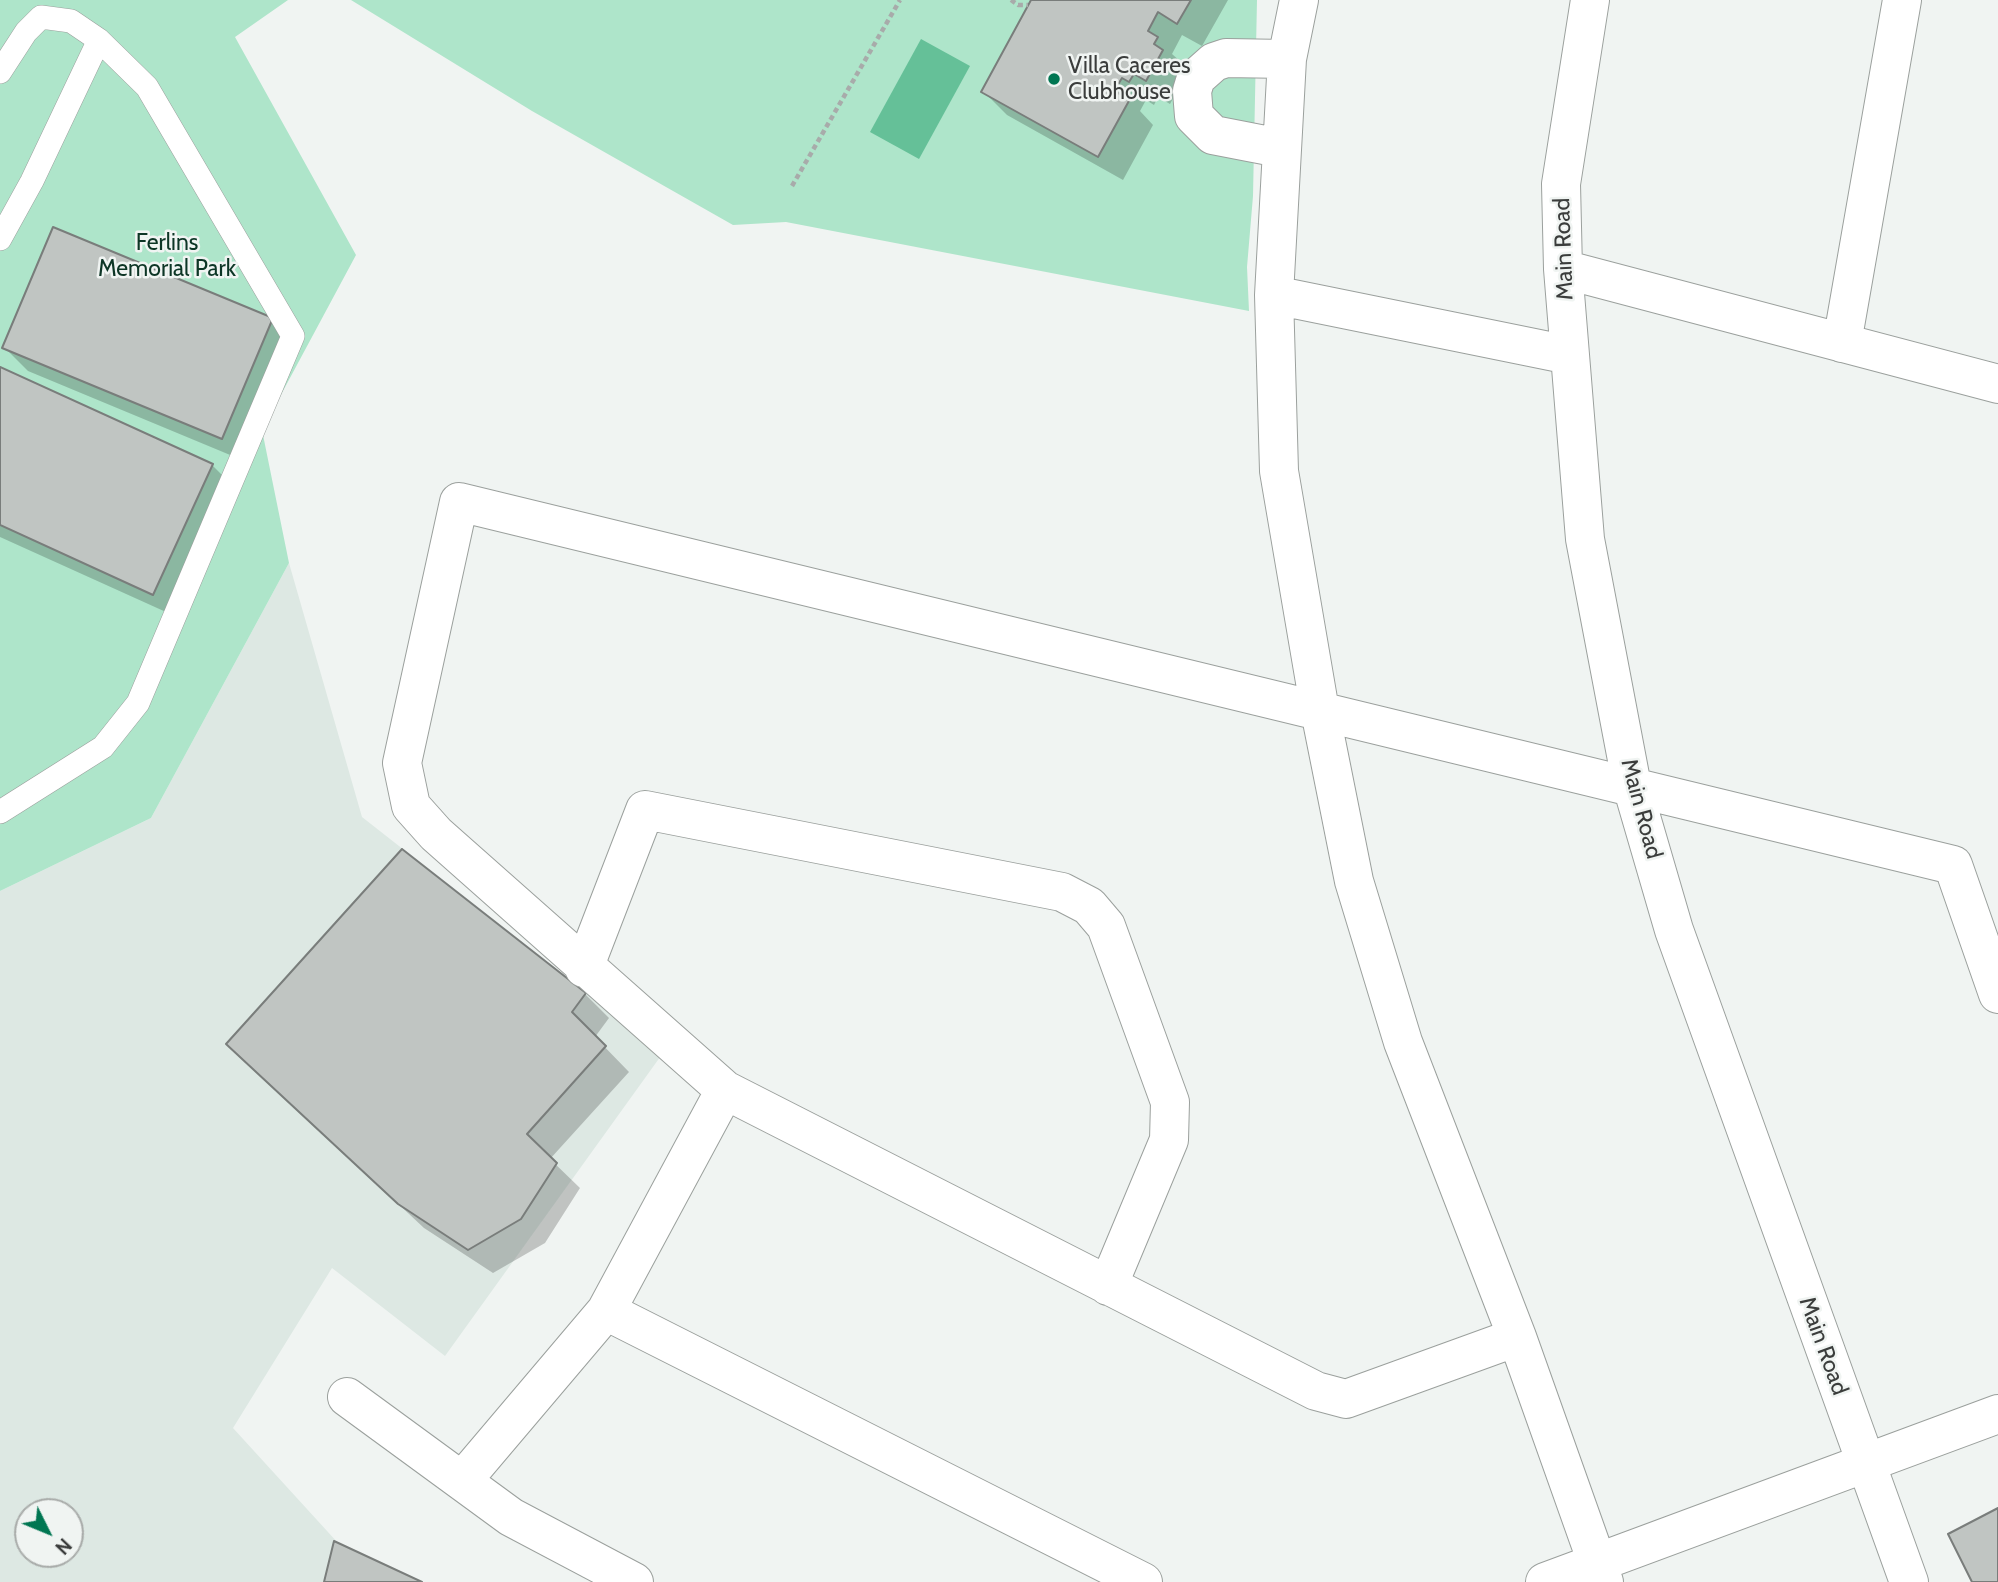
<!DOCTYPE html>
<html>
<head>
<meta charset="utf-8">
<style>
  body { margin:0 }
  #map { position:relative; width:1998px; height:1582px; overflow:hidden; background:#f0f4f2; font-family:Cabin,sans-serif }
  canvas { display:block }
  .north { position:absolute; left:14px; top:1498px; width:70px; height:70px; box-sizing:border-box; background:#f0f4f2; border:2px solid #a8aba9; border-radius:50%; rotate:133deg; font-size:19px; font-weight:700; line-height:28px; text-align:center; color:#3b3d3c }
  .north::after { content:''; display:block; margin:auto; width:24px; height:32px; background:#007652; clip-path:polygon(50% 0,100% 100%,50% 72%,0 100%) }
</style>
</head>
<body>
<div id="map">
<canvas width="1998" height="1582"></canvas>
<div class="north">N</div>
</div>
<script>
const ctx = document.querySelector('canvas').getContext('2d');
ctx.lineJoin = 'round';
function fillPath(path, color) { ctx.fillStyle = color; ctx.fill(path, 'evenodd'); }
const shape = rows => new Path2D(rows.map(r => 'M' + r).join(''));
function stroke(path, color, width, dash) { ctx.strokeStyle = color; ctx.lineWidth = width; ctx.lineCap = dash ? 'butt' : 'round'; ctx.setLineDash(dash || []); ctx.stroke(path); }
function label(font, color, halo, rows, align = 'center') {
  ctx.font = font + ' Cabin,sans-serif'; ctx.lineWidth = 5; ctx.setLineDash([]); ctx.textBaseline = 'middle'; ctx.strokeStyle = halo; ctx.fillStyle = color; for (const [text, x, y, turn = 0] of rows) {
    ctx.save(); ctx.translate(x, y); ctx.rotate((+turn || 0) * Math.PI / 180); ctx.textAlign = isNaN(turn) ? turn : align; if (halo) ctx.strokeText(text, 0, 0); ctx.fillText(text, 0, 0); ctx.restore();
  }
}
const built = shape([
  [289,563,362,817,663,1053,445,1356,332,1268,233,1428,338,1543,328,1582,0,1582,0,891,151,818],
  [28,1512,70,1512,70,1554,28,1554]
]);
const green = shape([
  [0,0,288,0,235,37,356,255,262,430,289,563,151,818,0,891],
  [351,0,1257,0,1253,196,1247,267,1249,311,786,222,733,225,532,111]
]);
const water = shape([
  [921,39,970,66,919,159,870,132]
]);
const shadow = shape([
  [1034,0,1228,0,1202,46,1182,35,1172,54,1181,62,1178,67,1186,75,1170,104,1158,97,1154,105,1146,100,1140,111,1153,125,1123,180,1007,115,983,91],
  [272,320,296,344,247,462,28,371,4,347],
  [0,369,212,465,236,489,177,617,0,537],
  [585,994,609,1018,595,1037,629,1072,550,1159,580,1188,545,1243,493,1273,424,1228,253,1068]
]);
const building = shape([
  [1031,0,1191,0,1177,24,1158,12,1148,31,1158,37,1154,44,1163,50,1146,81,1134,74,1129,82,1122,78,1114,91,1130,99,1098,157,981,92,1031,0],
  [53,227,273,318,222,439,2,348,53,227],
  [0,367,213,464,153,595,0,525,0,367],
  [402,849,586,993,572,1012,606,1046,527,1134,557,1163,521,1219,468,1250,398,1204,226,1044,402,849],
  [1998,1508,1998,1582,1972,1582,1948,1534,1998,1508],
  [334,1541,422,1582,324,1582,334,1541]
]);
const path = shape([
  [1011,0,1018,5,1028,5],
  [792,186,900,0]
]);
const service = shape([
  [0,72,26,32,41,17,71,21,99,40,147,87,293,336,138,703,103,747,0,812],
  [0,239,32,181,99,40]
]);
const minor = shape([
  [1299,0,1287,59,1274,295,1279,471,1320,711,1354,881,1403,1042,1517,1337,1604,1582],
  [1590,0,1561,184,1563,269,1585,539,1632,786,1674,930,1909,1582],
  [1280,148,1213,135,1194,116,1192,91,1196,78,1214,62,1226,58,1287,59],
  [1563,269,1998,384],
  [1274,295,1569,355],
  [1842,343,1902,0],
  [584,968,645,810,1062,892,1089,906,1106,926,1170,1102,1169,1140,1108,1286],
  [606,1311,1143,1582],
  [1517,1337,1346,1399,1316,1391,725,1090,436,834,411,806,402,763,459,502,1953,865,1998,994],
  [347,1397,511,1517,634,1582],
  [462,1481,606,1311,725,1090],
  [1545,1582,1998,1414]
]);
const markers = [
  [1054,79,7,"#007652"]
];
const poiNames = [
  ["Villa Caceres",1068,66],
  ["Clubhouse",1068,92]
];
const parkNames = [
  ["Ferlins",167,243],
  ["Memorial Park",167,269]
];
const streetNames = [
  ["Main Road",1564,249,-92],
  ["Main Road",1641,809,75],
  ["Main Road",1823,1346,70]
];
fillPath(built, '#dde8e3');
fillPath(green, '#aee5ca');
fillPath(water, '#65c098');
fillPath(shadow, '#0003');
fillPath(building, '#c0c5c2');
stroke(building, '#797d7b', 2);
stroke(service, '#9ba09d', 24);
stroke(minor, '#9ba09d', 40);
stroke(path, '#a8abaa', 4.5, [5, 3.5]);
stroke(service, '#fff', 23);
stroke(minor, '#fff', 38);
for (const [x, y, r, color] of markers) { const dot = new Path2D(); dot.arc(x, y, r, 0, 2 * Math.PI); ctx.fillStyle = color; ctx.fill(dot); stroke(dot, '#f0f4f2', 2.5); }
label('23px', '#3b3d3c', '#f0f4f2', poiNames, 'left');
label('23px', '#0d3626', '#f0f4f2', parkNames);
label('23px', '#3b3d3c', '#f0f4f2', streetNames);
</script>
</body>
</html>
